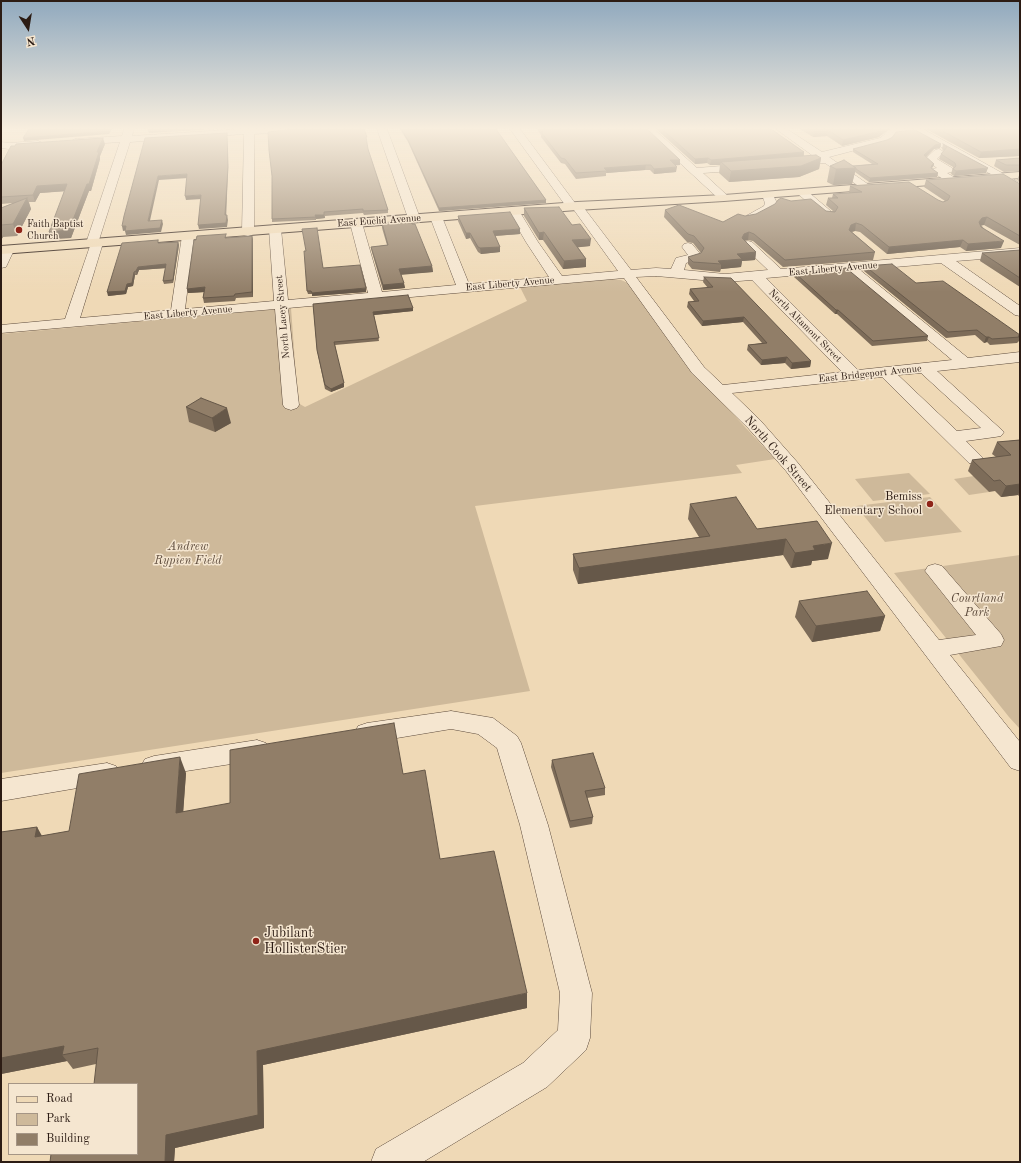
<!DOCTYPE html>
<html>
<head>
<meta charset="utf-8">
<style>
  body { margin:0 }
  #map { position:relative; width:1021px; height:1163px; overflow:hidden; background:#efd9b6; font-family:"Old Standard TT",serif }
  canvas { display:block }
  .frame { position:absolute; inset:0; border:2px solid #2c1c14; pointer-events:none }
  .legend { position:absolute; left:8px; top:1083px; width:130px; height:72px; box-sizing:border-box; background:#f5e6d0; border:1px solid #a59585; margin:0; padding:5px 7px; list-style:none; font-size:12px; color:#2c1c14 }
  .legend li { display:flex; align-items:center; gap:8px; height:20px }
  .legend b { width:20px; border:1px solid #a59585 }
  .north { position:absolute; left:8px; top:8px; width:40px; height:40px; -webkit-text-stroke:3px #f5e6d0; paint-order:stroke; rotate:168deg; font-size:11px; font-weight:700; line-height:16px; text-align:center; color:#2c1c14 }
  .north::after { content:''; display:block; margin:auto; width:14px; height:18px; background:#2c1c14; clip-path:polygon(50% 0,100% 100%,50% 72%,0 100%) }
</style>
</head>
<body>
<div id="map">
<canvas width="1021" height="1163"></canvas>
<div class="frame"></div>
<ul class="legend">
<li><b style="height:5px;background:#efd9b6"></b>Road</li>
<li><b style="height:11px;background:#ceb99a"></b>Park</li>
<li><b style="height:11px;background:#917e68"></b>Building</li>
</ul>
<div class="north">N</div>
</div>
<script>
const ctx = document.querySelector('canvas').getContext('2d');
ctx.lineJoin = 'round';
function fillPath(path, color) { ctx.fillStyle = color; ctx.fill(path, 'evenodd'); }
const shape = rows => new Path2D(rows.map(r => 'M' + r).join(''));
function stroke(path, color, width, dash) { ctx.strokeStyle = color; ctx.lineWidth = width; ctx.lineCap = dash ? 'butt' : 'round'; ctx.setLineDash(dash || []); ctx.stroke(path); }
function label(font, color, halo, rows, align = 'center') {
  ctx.font = font + ' "Old Standard TT",serif'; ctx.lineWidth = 3; ctx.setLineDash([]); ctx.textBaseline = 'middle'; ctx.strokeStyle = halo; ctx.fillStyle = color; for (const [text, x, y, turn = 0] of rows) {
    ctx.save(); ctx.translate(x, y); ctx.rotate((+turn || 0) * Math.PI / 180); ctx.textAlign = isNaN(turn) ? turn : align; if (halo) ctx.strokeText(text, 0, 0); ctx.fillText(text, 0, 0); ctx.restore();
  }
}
const green = shape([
  [612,279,621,280,628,283,688,366,775,459,736,465,742,473,475,506,530,691,1,773,1,334,291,308,298,403,305,407,527,301,520,287],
  [909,473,930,494,873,501,855,479],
  [974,476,989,492,969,495,954,479],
  [930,497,962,532,885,542,856,506],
  [1020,555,1020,729,1009,717,894,573]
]);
const minor = shape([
  [124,129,134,129,132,136,239,129,292,129,287,132,254,134,254,232,252,235,248,236,244,235,242,232,244,134,130,142,99,240,103,243,80,318,171,310,182,236,184,233,188,232,192,233,194,236,185,309,274,301,269,229,271,226,275,225,279,226,281,229,288,300,368,293,350,223,352,221,356,219,360,221,362,223,382,292,456,285,430,217,432,215,436,214,440,215,442,217,469,284,549,277,526,242,508,211,510,209,514,208,518,209,538,242,562,276,618,271,574,210,568,209,510,129,520,129,575,203,581,204,631,270,656,268,671,269,676,258,688,255,682,247,684,244,688,243,692,244,702,256,700,259,686,263,684,270,725,274,768,270,742,245,744,242,748,241,752,242,781,269,1020,248,1020,256,956,261,1020,306,1020,316,1015,315,941,263,860,270,968,358,1020,352,1020,362,937,371,1004,432,1001,436,995,437,966,441,984,459,981,463,975,464,969,463,882,377,732,393,760,420,798,463,939,640,976,635,925,571,928,566,935,564,942,566,1001,634,1004,640,1001,646,950,655,1020,742,1020,771,1011,768,786,471,748,428,692,373,624,278,288,308,299,405,297,408,291,410,285,408,283,405,275,309,1,333,1,325,65,319,90,246,86,243,120,142,75,145,70,142,75,139,122,136,124,129],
  [846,271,952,360,858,370,766,278,846,271],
  [656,276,725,282,752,280,842,372,723,385,704,367,636,277,656,276],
  [921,373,981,428,957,431,898,375,921,373],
  [377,129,387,129,420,218,418,220,414,221,410,220,408,218,377,129],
  [643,129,654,129,697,168,747,164,752,167,747,170,703,173,730,198,728,200,720,200,643,129],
  [776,129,787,129,822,152,880,138,884,135,888,130,891,129,923,129,1020,183,1020,190,914,132,894,134,891,139,886,142,829,157,872,187,871,189,863,189,825,163,788,165,787,163,788,161,816,158,776,129],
  [38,141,41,142,43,144,41,146,9,149,1,148,1,142,9,143,38,141],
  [939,149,944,152,937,159,952,168,953,170,952,172,947,173,957,179,958,181,957,183,949,183,931,171,932,169,937,168,925,159,935,150,939,149],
  [802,189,806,190,833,213,835,215,833,217,825,217,798,194,797,192,798,190,802,189],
  [768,192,772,193,777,203,773,210,754,220,746,220,744,218,746,216,764,206,765,203,762,195,768,192],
  [8,246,12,247,14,250,6,267,1,268,1,251,4,247,8,246],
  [451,711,493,718,517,736,521,743,548,825,592,993,590,1038,586,1050,547,1087,423,1162,371,1162,376,1149,523,1063,558,1030,560,993,520,825,497,748,478,734,451,729,367,743,358,740,355,733,358,726,367,723,451,711],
  [257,740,266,743,270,750,266,757,257,760,154,776,145,773,141,766,145,759,154,756,257,740],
  [107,763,116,766,120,773,116,780,107,783,1,801,1,779,107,763]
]);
const major = shape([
  [1020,172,1020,178,724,201,577,210,1,254,1,246,577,202,724,195,1020,172]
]);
const wall = shape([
  [400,129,496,129,546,200,546,203,439,211,408,142],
  [537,129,647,129,680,165,675,165,676,172,654,174,650,170,645,170,606,173,606,176,576,179,565,164,561,163,541,137,541,135],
  [656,129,771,129,804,152,804,156,821,158,819,169,799,177,729,182,719,173,720,165,710,165,707,163,695,164],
  [800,129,889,129,879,137,842,146,827,136,813,137],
  [926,129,1012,129,1020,130,1020,156,979,158],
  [287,130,367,140,366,140,368,149,388,210,388,213,364,215,363,213,325,216,325,218,316,219,316,220,272,222,272,219],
  [105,144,100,156,100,159,91,191,89,191,71,238,51,239,64,191,40,193,35,202,29,202,31,209,17,236,3,237,1,240,1,208,13,203,1,204,1,165],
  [941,144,940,148,934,149,926,157,934,164,933,167,931,168,938,173,937,177,869,182,855,172,852,184,833,185,827,182,830,166,853,166,872,164,853,152,853,149],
  [943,144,986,173,954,176,951,174,953,167,939,159,941,154,944,151,942,149],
  [1020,158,1020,171,1004,172,994,166,996,160],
  [1020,173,1020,182,1017,180],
  [926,180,1020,184,1020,245,984,225,981,225,1001,248,966,251,960,247,887,254,860,232,855,231,852,232,875,252,873,260,783,267,753,241,748,240,744,241,756,252,755,260,742,261,741,267,721,269,720,272,692,269,688,264,688,257,701,253,693,243,687,242,664,217,665,210,723,222,745,216,826,211,833,211,826,205,828,198,832,198,833,194,849,193,850,186,943,202,945,201,924,187],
  [524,208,572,225,590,246,578,247,586,259,586,267,563,269,543,240,539,240,524,216],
  [458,216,520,234,495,236,500,247,500,252,481,254,478,252,470,238,466,239,458,221],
  [382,223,412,224,432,266,433,272,401,274,405,288,383,290,372,252,371,247,387,245,382,228],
  [252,236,253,240,253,297,236,298,235,301,204,303,203,298,204,292,188,293,187,289,226,238],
  [178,242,179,245,173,283,164,284,163,281,166,268,139,270,137,275,135,275,133,286,128,287,126,294,108,296,159,243],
  [1020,250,1020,287,980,261,982,253],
  [865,266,916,283,1020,335,1020,339,1019,341,1017,343,990,345,987,342,984,343,975,335,946,338,864,271],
  [323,268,366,292,312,296,312,294,308,294,307,291],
  [795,273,928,336,927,341,872,346,837,314,835,314,794,277],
  [704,277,811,361,810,367,791,369,785,363,761,365,747,350,748,345,762,343,743,322,702,326,687,307,688,302,694,301,689,294,690,289,708,288,703,282],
  [313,304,413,308,413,311,374,315,379,341,335,345,344,387,331,392,325,389,317,350],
  [186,407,231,423,215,432,189,422],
  [1020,440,1020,497,1018,495,1001,497,995,491,989,492,968,471,972,460,996,457,992,454,997,442],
  [690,504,757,529,817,521,828,559,812,561,811,565,791,568,783,555,578,584,573,570,573,554,699,537,688,519],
  [799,601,885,616,880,631,812,642,795,617],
  [552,760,605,788,605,795,587,798,593,817,592,824,570,828,551,767],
  [186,773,183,812,403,774,440,859,527,1008,263,1065,264,1128,175,1148,174,1162,50,1162,137,1154,96,1064,73,1069,67,1061,1,1074,1,832,37,827,41,836,69,831]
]);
const shadedWall = shape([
  [110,129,112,129,109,134,24,141,23,138],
  [175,129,215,129,149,133,148,131],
  [883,129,889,129,879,137,842,146,843,140],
  [828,130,827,136,813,137,814,131],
  [227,133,227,137,228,171,226,220,225,215],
  [103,138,105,144,100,156,100,159,91,191,89,191,71,238,51,239,49,232,87,184,97,152],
  [941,144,940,148,934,149,924,159,924,155,935,145],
  [1020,149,1020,156,979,158,981,152],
  [804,152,803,158,721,162,720,165,710,165,711,160],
  [708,158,707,163,695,164,695,159],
  [821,158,819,169,799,177,729,182,731,171],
  [670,160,680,160,680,165,669,166],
  [934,164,933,167,931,168,932,165],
  [646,165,645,170,606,173,607,171,604,168],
  [677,167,676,172,654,174,654,169],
  [856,168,852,184,833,185,836,169],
  [988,168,986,173,954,176,956,171],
  [938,173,937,177,869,182,870,178],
  [187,174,188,178,159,180,149,225,148,221,158,176],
  [67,184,69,191,40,193,35,202,33,195,37,186],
  [201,195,202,199,186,200,185,196],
  [27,198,31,209,17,236,13,224],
  [546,200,546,203,439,211,439,208],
  [227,215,228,220,227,227,199,229,198,225],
  [315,215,324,215,325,218,316,219],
  [987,217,984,225,980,226,979,222,982,218],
  [162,220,163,224,161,232,126,235,125,231],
  [856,223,855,231,850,232,849,230,851,225],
  [122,226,126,226,127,230,123,231],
  [520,229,520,234,493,236,493,231],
  [1,232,3,237,1,240],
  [544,232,543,240,539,240,539,233],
  [749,232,748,240,743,241,742,238,744,234],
  [466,233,470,233,470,238,466,239],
  [252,236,253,240,253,297,252,292],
  [591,239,590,246,572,248,572,240],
  [963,240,960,247,887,254,889,247],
  [1004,241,1001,248,966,251,968,244],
  [178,242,179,245,173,283,173,280],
  [500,247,500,252,481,254,480,248],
  [756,252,755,260,742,261,741,267,721,269,721,264,718,261,737,254],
  [586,259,586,267,563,269,564,261],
  [166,264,167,268,139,270,137,275,136,271,138,267],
  [432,266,433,272,400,275,399,269],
  [134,272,135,275,133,286,128,287,126,294,108,296,107,292,127,284],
  [404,283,405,288,383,290,383,285],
  [205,287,206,292,188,293,187,289],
  [366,288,366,292,312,296,312,293],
  [413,308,413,311,374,315,373,312],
  [836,310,838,310,837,314,835,314],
  [744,317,743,322,702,326,703,321],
  [986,337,989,337,987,342,984,343],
  [787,357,785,363,761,365,762,360],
  [811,361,810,367,791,369,792,363],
  [344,383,344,387,331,392,331,389],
  [227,408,231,423,215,432,212,418],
  [1020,484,1020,490,1018,495,1001,497,1006,486],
  [786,539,783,555,578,584,579,568],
  [832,543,828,559,812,561,811,565,791,568,795,553,813,546],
  [885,616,880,631,812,642,816,626],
  [180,757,186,773,182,829,176,813],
  [37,827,46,843,35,837],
  [527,993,527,1008,263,1065,264,1128,175,1148,174,1162,165,1162,166,1135,257,1051],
  [64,1046,62,1055,67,1061,1,1074,1,1058]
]);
const building = shape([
  [29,129,110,129,109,131,23,138,29,129],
  [148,129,175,129,148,131,148,129],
  [289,129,364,129,367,137,366,137,368,149,388,210,363,211,363,209,324,212,324,215,315,215,316,217,272,219,272,176,269,150,268,132,287,130,289,129],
  [401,129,496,129,546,200,439,208,408,140,401,129],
  [541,129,647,129,680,160,670,160,677,167,654,169,651,165,646,165,604,168,607,171,576,173,565,159,561,158,541,132,543,132,541,129],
  [662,129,771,129,804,152,711,160,708,158,695,159,662,129],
  [811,129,883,129,881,131,843,140,828,130,814,131,811,129],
  [939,129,1012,129,1020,130,1020,149,981,152,939,129],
  [915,130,941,144,935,145,924,155,934,164,932,165,931,168,938,173,870,178,856,169,856,168,853,166,878,164,853,149,887,140,893,137,896,132,915,130],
  [227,133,228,167,225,215,227,215,226,223,198,225,201,195,185,196,187,174,158,176,148,221,162,220,160,228,125,231,126,226,122,226,124,216,145,138,227,133],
  [103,138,97,152,99,152,89,184,87,184,69,230,49,232,67,184,37,186,33,195,1,197,1,176,2,175,1,175,1,165,11,146,15,146,16,144,103,138],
  [943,144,988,168,956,171,953,169,956,166,955,163,941,154,947,147,943,144],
  [816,155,821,158,801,166,731,171,721,162,816,155],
  [1020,158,1020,165,1006,165,996,160,1020,158],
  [844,160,856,168,836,169,830,166,844,160],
  [1003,174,1020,184,1020,236,987,217,982,218,979,222,981,227,1004,241,968,244,963,240,889,247,862,225,856,223,851,225,849,230,875,252,785,260,754,234,749,232,744,234,742,238,756,252,737,254,742,259,718,261,721,264,693,262,688,257,701,253,704,248,694,236,688,234,665,210,679,205,723,222,738,214,745,216,756,214,775,204,778,200,781,198,791,201,811,199,826,211,835,212,838,207,828,198,838,198,833,194,862,192,850,186,909,182,938,200,943,202,948,200,950,196,926,180,1003,174],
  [27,198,13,224,1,225,1,208,27,198],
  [559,207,572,225,580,224,591,239,572,240,586,259,564,261,544,232,539,233,524,208,559,207],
  [510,212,520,229,493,231,500,247,480,248,478,247,470,233,466,233,458,216,510,212],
  [411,220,412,224,415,224,432,266,399,269,404,283,383,285,371,247,388,245,382,223,411,220],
  [317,228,323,268,360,265,366,288,312,293,311,291,307,291,304,251,306,251,302,229,317,228],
  [226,234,225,238,252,236,252,292,235,294,234,296,203,298,205,287,187,289,194,240,196,240,197,236,226,234],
  [158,240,158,243,178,242,173,280,163,281,166,264,138,267,136,271,134,272,132,283,127,284,125,291,107,292,122,243,158,240],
  [1020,250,1020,278,982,253,1020,250],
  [892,264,916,283,943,281,1020,335,1020,336,1018,336,1020,337,992,339,989,337,986,337,977,330,948,332,865,266,892,264],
  [846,268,928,336,873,341,838,310,836,310,795,273,846,268],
  [704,277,731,278,811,361,792,363,787,357,762,360,748,345,767,343,744,317,703,321,688,302,699,301,690,289,713,287,704,277],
  [408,295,413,308,373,312,379,338,334,342,344,383,331,389,325,385,317,350,313,304,408,295],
  [201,398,227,408,212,418,186,407,201,398],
  [1020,440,1020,484,1006,486,1000,480,994,481,972,460,1011,455,997,442,1020,440],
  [736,497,757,529,817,521,832,543,813,546,815,550,795,553,786,539,579,568,573,554,710,536,690,504,736,497],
  [867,591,885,616,816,626,799,601,867,591],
  [394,723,403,774,425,770,440,859,494,851,527,993,257,1051,258,1115,166,1135,165,1162,50,1162,51,1154,137,1154,137,1084,94,1084,98,1048,62,1055,64,1046,1,1058,1,832,37,827,35,837,69,831,79,774,180,757,176,813,230,803,230,750,394,723],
  [593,753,605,788,585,791,593,817,570,821,552,760,593,753]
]);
const markers = [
  [19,230,4,"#8f2418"],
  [930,504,4,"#8f2418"],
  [256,941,4,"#8f2418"]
];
const farStreetnames = [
  ["East Euclid Avenue",379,221,-4],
  ["East Liberty Avenue",833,269,-5],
  ["East Liberty Avenue",510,284,-5],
  ["East Liberty Avenue",188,313,-5],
  ["North Lacey Street",283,317,-95],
  ["North Altamont Street",805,326,45],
  ["East Bridgeport Avenue",870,374,-6]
];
const farPoinames = [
  ["Faith Baptist",27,224],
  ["Church",27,236]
];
const streetNames = [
  ["North Cook Street",778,454,49]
];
const poiNames = [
  ["Bemiss",922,497],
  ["Elementary School",922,511]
];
const parkNames = [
  ["Andrew",188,547],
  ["Rypien Field",188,561],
  ["Courtland",977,599],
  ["Park",977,613]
];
const nearPoinames = [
  ["Jubilant",264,933],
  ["HollisterStier",264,949]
];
fillPath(green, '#ceb99a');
stroke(minor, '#5d4b3c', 1);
stroke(major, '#2c1c14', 2);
fillPath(minor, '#f5e6d0');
fillPath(major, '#efd9b6');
fillPath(wall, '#7d6c59');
fillPath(shadedWall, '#665849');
fillPath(building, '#917e68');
stroke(building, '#665849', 1);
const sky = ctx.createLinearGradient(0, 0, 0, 292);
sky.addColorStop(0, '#90a9be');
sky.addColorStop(0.44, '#f8eede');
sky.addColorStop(1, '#f8eede00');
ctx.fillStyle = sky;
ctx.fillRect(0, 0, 1021, 292);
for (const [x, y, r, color] of markers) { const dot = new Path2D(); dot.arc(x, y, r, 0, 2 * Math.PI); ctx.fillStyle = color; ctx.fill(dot); stroke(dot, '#f5e6d0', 1.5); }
label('10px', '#2c1c14', '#f5e6d0', farStreetnames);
label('10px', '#2c1c14', '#f5e6d0', farPoinames, 'left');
label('12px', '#2c1c14', '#f5e6d0', streetNames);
label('12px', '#2c1c14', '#f5e6d0', poiNames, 'right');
label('italic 12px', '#5d4b3c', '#f5e6d0', parkNames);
label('14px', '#2c1c14', '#f5e6d0', nearPoinames, 'left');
</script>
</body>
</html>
